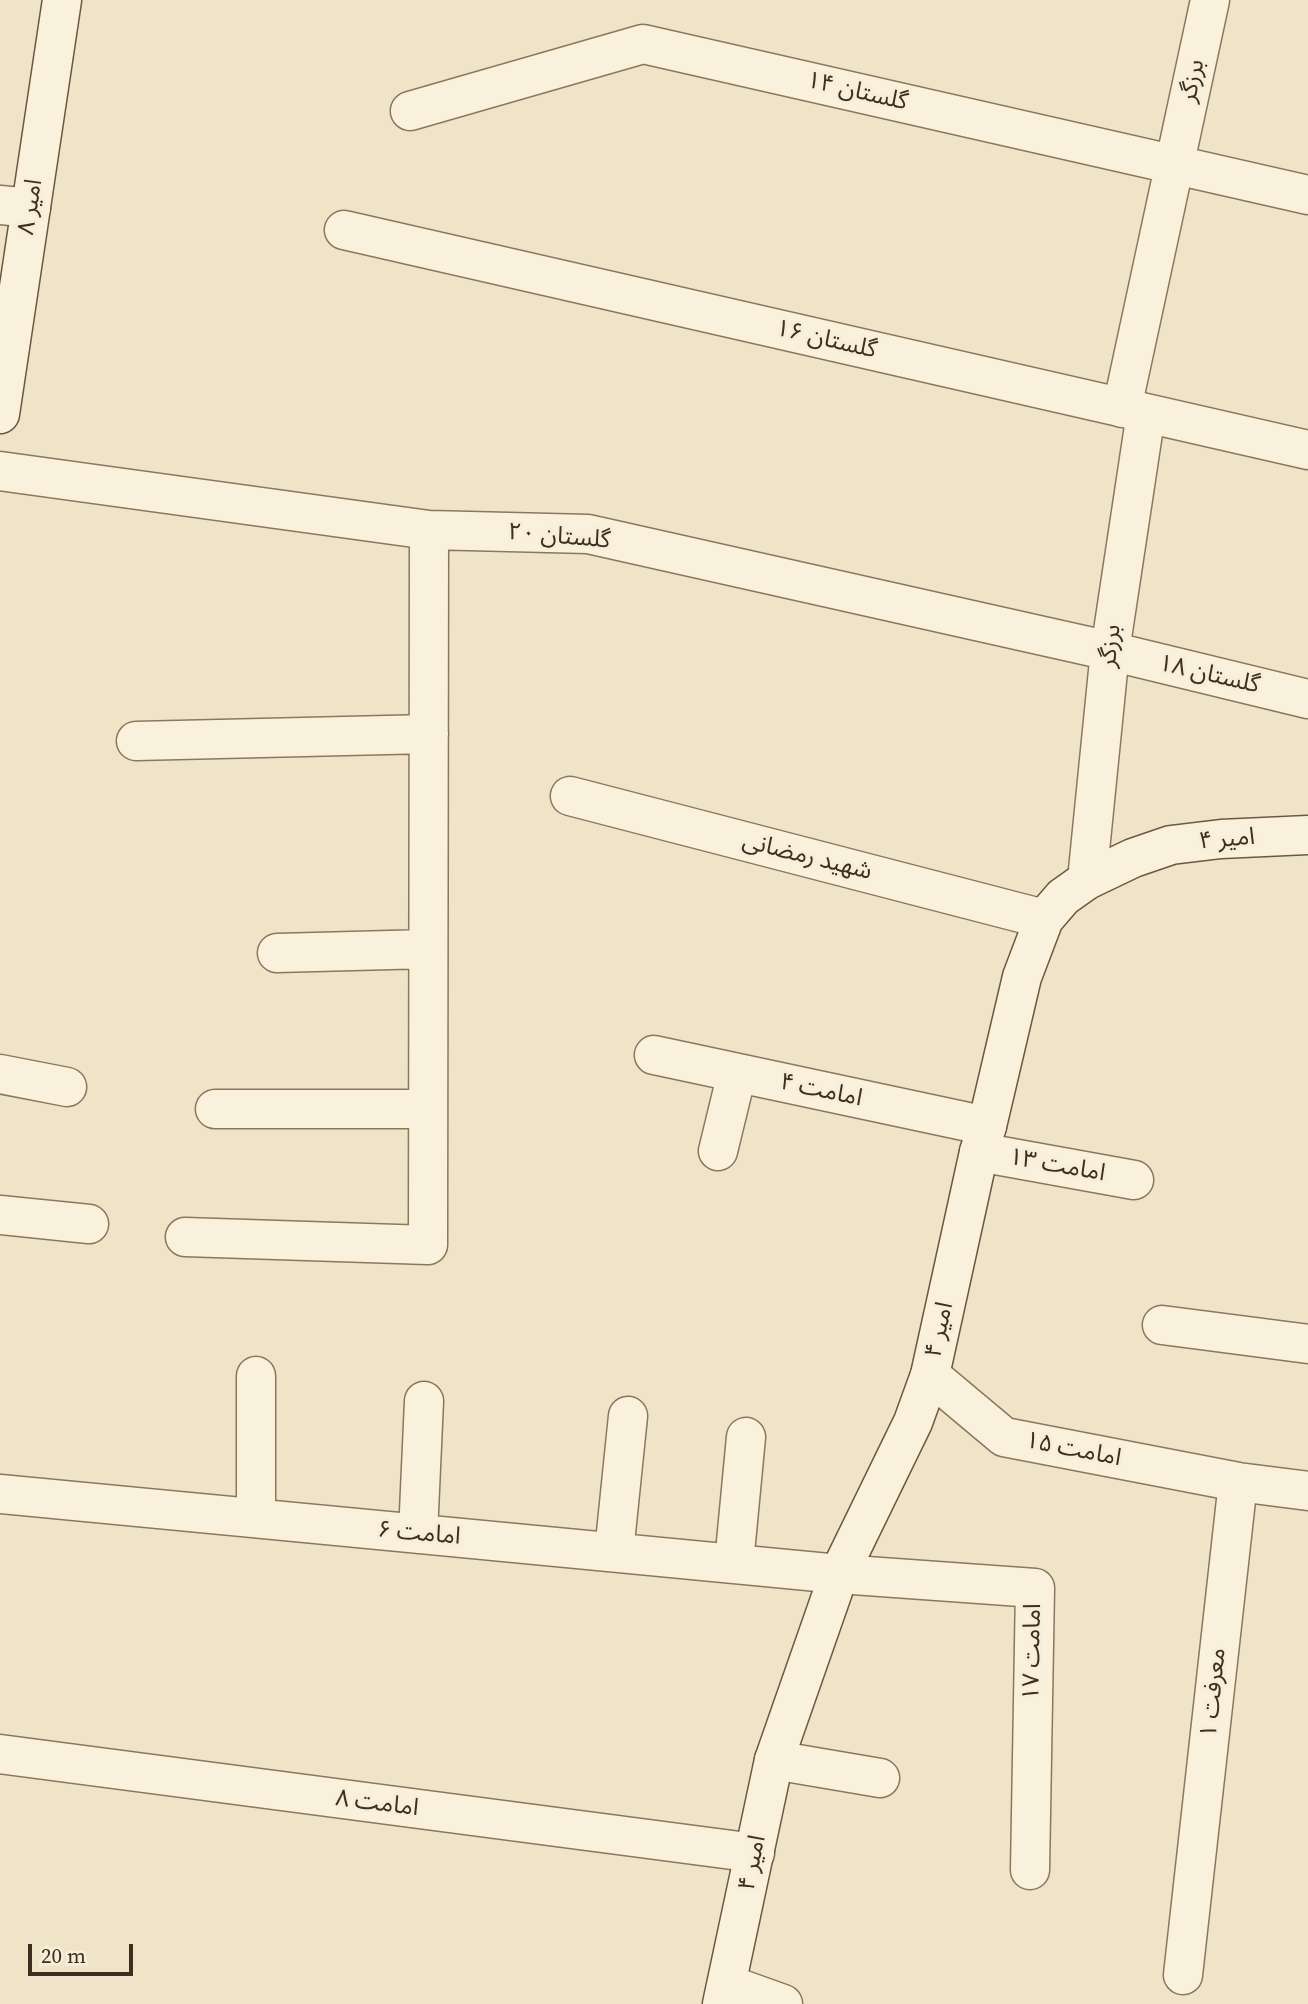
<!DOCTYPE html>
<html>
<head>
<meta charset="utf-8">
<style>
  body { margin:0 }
  #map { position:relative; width:1308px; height:2004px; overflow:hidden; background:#f0e4c8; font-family:"Source Serif 4",serif }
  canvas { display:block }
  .scale { position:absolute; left:28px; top:1944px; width:105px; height:32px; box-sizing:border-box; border:4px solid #3d2e20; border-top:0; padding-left:9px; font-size:21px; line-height:24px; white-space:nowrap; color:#3d2e20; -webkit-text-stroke:5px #f7eed8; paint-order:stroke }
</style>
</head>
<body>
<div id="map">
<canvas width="1308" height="2004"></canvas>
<div class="scale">20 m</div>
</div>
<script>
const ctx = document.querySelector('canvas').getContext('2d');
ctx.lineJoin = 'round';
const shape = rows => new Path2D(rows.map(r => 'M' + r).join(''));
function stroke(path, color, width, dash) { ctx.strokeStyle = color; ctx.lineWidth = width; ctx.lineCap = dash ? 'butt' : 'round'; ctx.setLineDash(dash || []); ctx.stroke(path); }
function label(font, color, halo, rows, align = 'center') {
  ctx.font = font + ' "Source Serif 4","Noto Sans Arabic",serif'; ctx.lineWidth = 6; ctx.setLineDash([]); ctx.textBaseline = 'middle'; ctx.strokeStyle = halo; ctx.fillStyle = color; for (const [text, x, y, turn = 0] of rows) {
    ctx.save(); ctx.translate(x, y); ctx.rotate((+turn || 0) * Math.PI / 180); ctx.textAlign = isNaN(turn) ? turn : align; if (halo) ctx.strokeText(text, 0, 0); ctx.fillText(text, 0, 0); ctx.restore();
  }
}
const street = shape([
  [410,111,643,44,1308,195],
  [0,205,31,208],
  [344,230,1308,450],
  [1122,408,1210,0],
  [0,471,429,530,588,534,1110,651,1308,699],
  [136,741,429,734],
  [570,796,1044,919],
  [1087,880,1110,651,1146,413],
  [277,953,428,949],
  [654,1055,987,1126],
  [0,1074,67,1087],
  [215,1109,428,1109],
  [718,1151,737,1073],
  [979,1152,1134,1180],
  [0,1215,89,1224],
  [185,1237,428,1245,429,530],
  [1162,1325,1308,1344],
  [930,1375,1004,1437,1238,1482],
  [256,1376,256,1518],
  [0,1494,839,1574,1035,1588,1030,1870],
  [418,1534,424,1401],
  [614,1552,628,1416],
  [734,1563,746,1437],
  [0,1754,755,1853],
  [774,1760,880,1778],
  [1183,1975,1238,1482,1308,1491],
  [727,1984,783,2004]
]);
const secondary = shape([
  [0,414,62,0],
  [722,2004,774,1760,839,1574,913,1422,930,1375,979,1152,987,1126,1022,977,1044,919,1063,897,1087,880,1133,858,1171,845,1221,839,1308,835]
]);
const streetNames = [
  ["برزگر",1193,81,-78],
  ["گلستان ۱۴",857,92,13],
  ["امیر ۸",31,207,-81],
  ["گلستان ۱۶",826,340,13],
  ["گلستان ۲۰",559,537,5],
  ["برزگر",1111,646,-83],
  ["گلستان ۱۸",1209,675,13],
  ["امیر ۴",1227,840,-5],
  ["شهید رمضانی",807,857,14],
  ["امامت ۴",821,1091,12],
  ["امامت ۱۳",1057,1166,10],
  ["امیر ۴",940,1330,-77],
  ["امامت ۱۵",1073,1450,11],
  ["امامت ۶",419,1534,5],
  ["امامت ۱۷",1033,1652,-89],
  ["معرفت ۱",1214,1693,-84],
  ["امامت ۸",377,1804,7],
  ["امیر ۴",753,1863,-78]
];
stroke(street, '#8d765c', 41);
stroke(secondary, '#6f573f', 41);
stroke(street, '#faf1dc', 38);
stroke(secondary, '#faf1dc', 38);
label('24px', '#3d2e20', '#f7eed8', streetNames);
</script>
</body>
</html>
